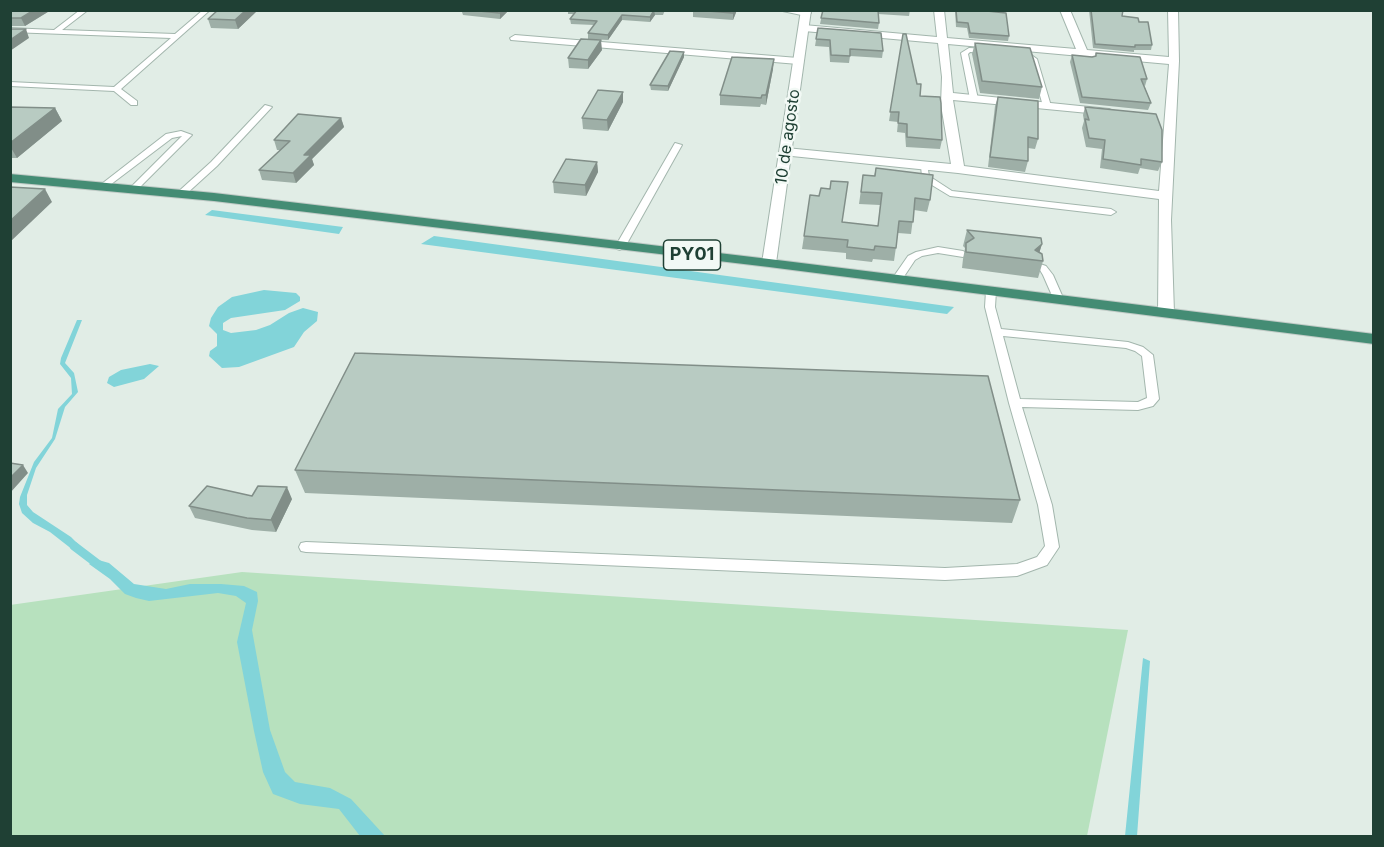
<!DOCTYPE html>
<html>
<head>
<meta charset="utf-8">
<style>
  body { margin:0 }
  #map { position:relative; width:1384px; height:847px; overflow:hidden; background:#e1ede6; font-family:Inter,sans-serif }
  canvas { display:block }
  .frame { position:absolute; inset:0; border:12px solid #1f4034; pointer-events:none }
</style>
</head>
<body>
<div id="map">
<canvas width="1384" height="847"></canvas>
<div class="frame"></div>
</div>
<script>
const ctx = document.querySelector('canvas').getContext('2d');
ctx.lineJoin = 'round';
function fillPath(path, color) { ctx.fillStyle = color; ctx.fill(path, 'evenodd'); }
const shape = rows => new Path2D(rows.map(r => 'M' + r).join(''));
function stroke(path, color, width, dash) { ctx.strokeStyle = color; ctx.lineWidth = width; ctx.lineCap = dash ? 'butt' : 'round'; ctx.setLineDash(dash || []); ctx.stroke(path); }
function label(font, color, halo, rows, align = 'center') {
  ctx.font = font + ' Inter,sans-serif'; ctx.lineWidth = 5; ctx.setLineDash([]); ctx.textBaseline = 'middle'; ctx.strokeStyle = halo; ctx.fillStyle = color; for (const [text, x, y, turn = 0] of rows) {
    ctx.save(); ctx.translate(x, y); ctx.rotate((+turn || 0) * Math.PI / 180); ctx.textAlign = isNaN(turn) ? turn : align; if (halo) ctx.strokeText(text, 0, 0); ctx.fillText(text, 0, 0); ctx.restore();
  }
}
const green = shape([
  [242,572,1128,630,1087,836,11,836,10,605]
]);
const water = shape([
  [212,210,343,227,339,234,205,215],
  [434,236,954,307,947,314,421,244],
  [264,290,296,293,300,297,300,301,285,310,231,318,223,323,223,330,231,333,256,330,270,325,289,313,303,308,318,312,317,321,304,332,294,347,239,367,222,368,209,356,210,351,217,346,217,334,209,326,211,318,218,307,232,297],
  [77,320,82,320,65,363,74,373,78,392,65,407,55,439,36,468,27,495,27,505,33,512,71,537,80,546,73,550,50,532,33,523,22,513,19,504,20,497,34,462,52,438,58,409,72,394,71,378,60,364,61,358],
  [150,364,159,366,144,379,114,387,107,383,109,377,121,370],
  [95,559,109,563,134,584,166,589,190,584,221,584,244,586,257,592,258,601,252,630,270,730,285,772,295,782,330,788,351,799,385,836,360,836,339,809,300,804,273,794,263,772,254,731,237,642,246,603,236,596,218,593,149,601,136,598,125,594,110,579,89,564],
  [1143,658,1150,661,1137,836,1125,836]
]);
const streamFar1 = shape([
  [70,542,76,547]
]);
const stream = shape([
  [74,546,99,565]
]);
const service = shape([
  [80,10,88,10,62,30,175,34,203,10,210,10,121,89,137,101,137,105,131,105,114,91,10,86,10,82,114,87,171,38,10,32,10,28,54,30,80,10],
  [969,48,990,49,993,51,990,53,970,52,968,54,978,99,974,101,970,99,961,53,969,48],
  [1019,52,1030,54,1037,59,1051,106,1050,108,1043,106,1030,60,1026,57,1017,55,1017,53,1019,52],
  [265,105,272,107,217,166,184,196,178,196,178,192,211,162,265,105],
  [181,131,192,135,136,191,130,191,129,189,182,136,172,138,106,188,99,186,166,134,181,131],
  [675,143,682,145,625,247,620,250,617,249,615,247,675,143],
  [921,164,927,164,929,176,952,191,1111,209,1116,212,1111,215,950,196,922,179,921,164],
  [938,247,963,251,968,254,963,257,938,253,922,256,915,260,901,281,893,281,892,279,908,256,916,252,938,247],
  [1037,263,1046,266,1053,275,1064,300,1063,302,1059,303,1054,300,1043,275,1040,270,1032,266,1037,263],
  [991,288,996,291,995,307,1001,329,1128,342,1143,347,1153,355,1159,399,1153,406,1138,410,1022,407,1052,505,1059,547,1047,565,1017,576,945,580,306,552,301,551,299,547,301,543,306,542,945,568,1017,564,1037,557,1045,546,1038,505,1009,403,985,307,986,291,991,288],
  [1003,336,1126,348,1135,351,1142,356,1147,398,1138,402,1020,399,1003,336]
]);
const minor = shape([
  [778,10,808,10,811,13,806,16,778,10],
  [934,10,944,10,947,38,1076,49,1060,10,1070,10,1087,50,1169,57,1168,10,1178,10,1179,61,1171,220,1174,313,1172,316,1160,316,1158,313,1159,199,958,173,782,155,780,152,786,148,951,164,941,105,942,77,938,43,804,31,799,28,804,25,937,37,934,10],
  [948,44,1169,64,1159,191,964,166,953,100,1109,115,1115,112,1109,109,953,93,948,44],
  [515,35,798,58,803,61,798,64,511,40,510,38,515,35]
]);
const tertiary = shape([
  [801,10,811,10,776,263,769,267,762,263,801,10]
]);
const trunk = shape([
  [10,174,214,193,769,259,1374,334,1374,344,769,267,214,201,10,182,10,174]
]);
const wall = shape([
  [10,10,51,10,25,26,10,26],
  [258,10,238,29,211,28,208,19],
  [442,10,509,10,500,19,463,15,462,12],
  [568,10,665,10,663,15,655,15,650,22,622,20,608,40,588,39,588,33,594,25,571,24,570,19,574,14,568,14],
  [693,10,737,10,733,20,693,17],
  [823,10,910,10,909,16,878,14,879,23,878,29,820,24],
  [955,10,977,10,1009,36,1008,41,969,38,967,28,956,27],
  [1089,10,1123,10,1122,16,1139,22,1152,45,1151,50,1134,50,1134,52,1093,48],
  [818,28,883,51,882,58,850,56,849,63,830,62,829,47,815,46],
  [903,34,920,96,942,140,940,149,906,147,905,133,897,132,898,122,889,121],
  [975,43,1042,87,1039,99,980,93,972,54],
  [602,50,588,69,569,68,568,58],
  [684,52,684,57,668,91,651,90,650,85],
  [1096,53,1147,79,1145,86,1144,85,1151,103,1148,110,1080,103,1070,62,1072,55,1095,57],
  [773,69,766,105,761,104,760,107,720,105,720,95],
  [623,92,623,102,608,131,583,129,582,118],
  [998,97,1038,139,1035,149,1028,148,1028,161,1025,172,988,167,995,106],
  [10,107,55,108,62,121,17,158,10,158],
  [1085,107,1162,162,1158,171,1140,168,1138,174,1100,168,1102,149,1086,147,1082,128,1084,121,1083,115],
  [341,118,344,127,312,159,314,165,296,183,262,180,259,170,280,150,277,150,274,140],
  [597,162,598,172,586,196,554,193,553,182],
  [876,168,930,200,927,212,914,210,911,234,898,233,894,261,873,259,872,262,846,259,846,253,802,249,804,236,842,222,878,226,880,205,859,204,863,175,874,176],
  [967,230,1042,244,1039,253,1043,261,1038,278,962,268,963,259,965,248,963,246],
  [295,470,1020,500,1012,523,305,493],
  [252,496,292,499,276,532,252,530,195,518,189,506]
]);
const shadedWall = shape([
  [34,10,51,10,25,26,21,18],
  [246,10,258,10,238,29,235,20],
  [502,10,509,10,500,19,500,13],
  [654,10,655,15,650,22,650,17],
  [735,10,737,10,733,20,733,13],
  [622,15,622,20,608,40,608,35],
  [26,29,29,38,10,51,10,40],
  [601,40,602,50,588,69,588,60],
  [684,52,684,57,668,91,668,86],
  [774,59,773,69,766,105,766,95],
  [623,92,623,102,608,131,607,120],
  [55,108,62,121,17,158,10,146,10,143],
  [341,118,344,127,312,159,314,165,296,183,293,173,304,155],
  [597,162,598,172,586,196,585,185],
  [45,189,52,202,10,242,10,221],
  [1042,244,1037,260,1035,250],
  [23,465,28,473,10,493,10,478],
  [287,487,292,499,276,532,271,520]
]);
const building = shape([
  [10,10,34,10,21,18,10,18,10,10],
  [218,10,246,10,235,20,208,19,218,10],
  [468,10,502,10,500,13,468,10],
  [577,10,654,10,650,17,622,15,608,35,588,33,597,21,570,19,577,10],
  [695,10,735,10,733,13,695,10],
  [823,10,878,10,879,23,821,18,823,10],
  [956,10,977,10,1006,13,1009,36,970,33,968,23,957,22,956,10],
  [1091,10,1123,10,1122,16,1138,18,1139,22,1148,22,1152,45,1135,45,1135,47,1095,44,1091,10],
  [818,28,881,33,883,51,850,49,850,56,831,55,830,40,816,39,818,28],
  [10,29,26,29,10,40,10,29],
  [903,34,906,34,917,84,921,84,920,96,940,97,941,103,942,140,907,137,907,124,898,123,899,112,890,112,903,34],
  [581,39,601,40,588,60,568,58,581,39],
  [975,43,1030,48,1042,87,982,81,975,43],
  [670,51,684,52,668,86,650,85,670,51],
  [1096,53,1140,57,1147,79,1141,79,1151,103,1082,97,1072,55,1092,57,1096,56,1096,53],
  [732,57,774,59,766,95,762,95,761,98,720,95,732,57],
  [598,90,623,92,607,120,582,118,598,90],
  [998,97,1038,101,1038,139,1028,137,1028,161,990,157,998,97],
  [10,107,55,108,10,143,10,107],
  [1085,107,1156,114,1162,130,1162,162,1141,159,1141,165,1103,159,1105,140,1089,138,1085,119,1089,120,1085,107],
  [298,114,341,118,304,155,311,155,293,173,259,170,290,141,274,140,298,114],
  [566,159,597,162,585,185,553,182,566,159],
  [876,168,933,175,930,200,915,198,913,222,899,221,896,248,875,246,874,250,847,247,848,240,804,236,810,195,819,196,821,188,830,189,831,181,848,182,842,222,878,226,882,193,861,192,863,175,875,176,876,168],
  [10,187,45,189,10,221,10,187],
  [967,230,1041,238,1042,244,1035,250,1042,254,1043,261,966,252,966,243,974,238,967,230],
  [355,353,988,376,1020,500,295,470,355,353],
  [10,463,23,465,10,478,10,463],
  [207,486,252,496,258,486,287,487,271,520,247,518,189,506,207,486]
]);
const farStreetnames = [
  ["10 de agosto",788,137,-82]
];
const shields = [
  [692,255,57]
];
const shieldNames = [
  ["PY01",692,255]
];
fillPath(green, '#b7e1be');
fillPath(water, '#82d4d9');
stroke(streamFar1, '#82d4d9', 7);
stroke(stream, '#82d4d9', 9);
stroke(service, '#a3b6ad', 2);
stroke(minor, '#a3b6ad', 2);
stroke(tertiary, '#a3b6ad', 2);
stroke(trunk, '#c0cac6', 2);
fillPath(service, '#fff');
fillPath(minor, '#fff');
fillPath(tertiary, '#fff');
fillPath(trunk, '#448c74');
fillPath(wall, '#9eafa7');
fillPath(shadedWall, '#818e88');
fillPath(building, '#b8cbc2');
stroke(building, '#818e88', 1.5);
label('16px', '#1f4034', '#f2f9f5', farStreetnames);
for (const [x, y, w] of shields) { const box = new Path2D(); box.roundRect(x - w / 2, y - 15, w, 30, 4.5); ctx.fillStyle = '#f2f9f5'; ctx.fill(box); stroke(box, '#1f4034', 1.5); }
label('bold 18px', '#1f4034', null, shieldNames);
</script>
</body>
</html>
